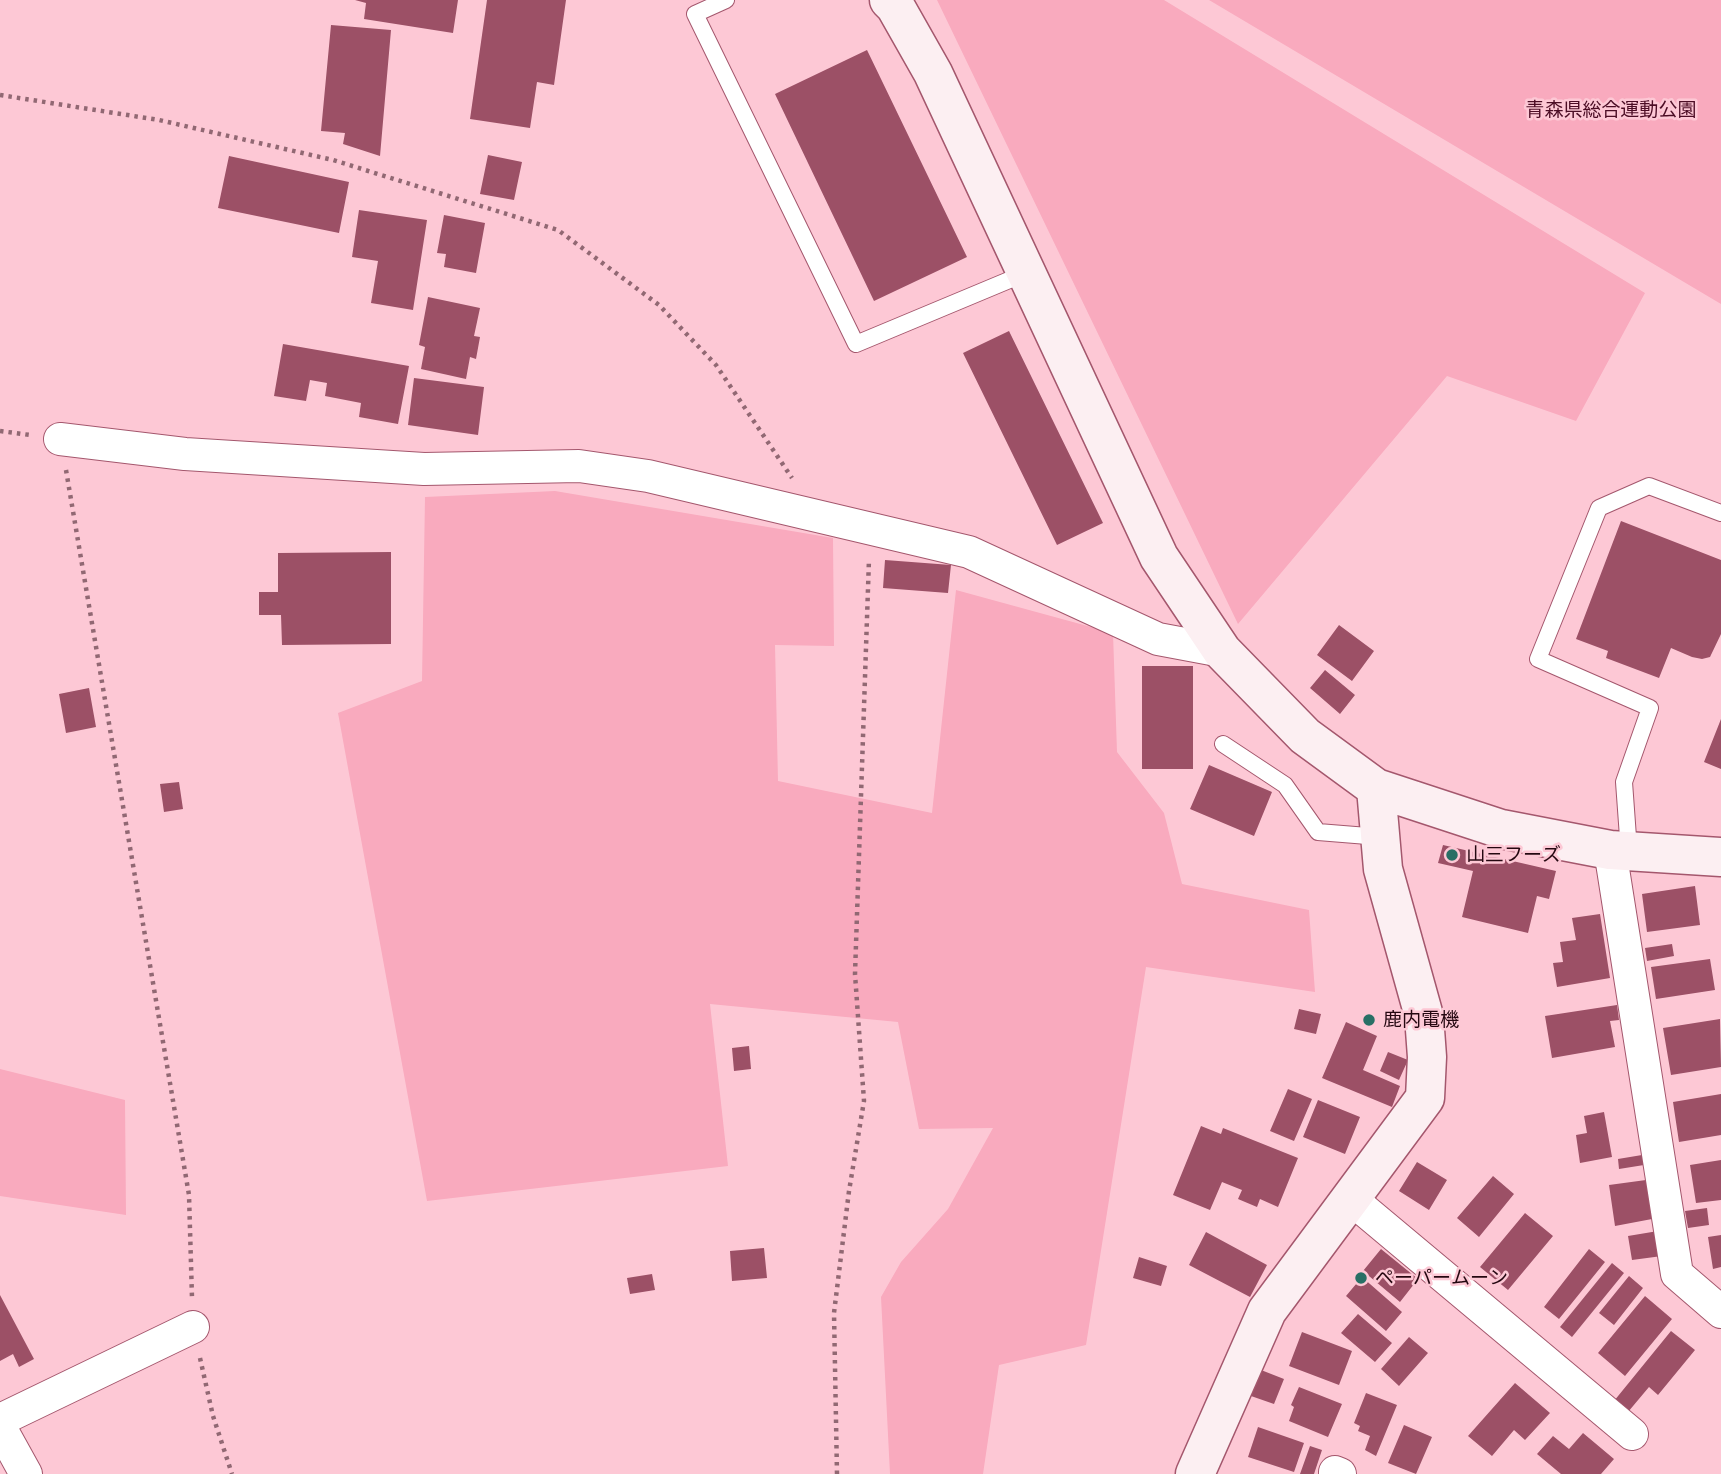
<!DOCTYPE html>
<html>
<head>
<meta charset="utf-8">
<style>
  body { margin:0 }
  canvas { display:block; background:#fdc8d5 }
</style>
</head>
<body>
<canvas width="1721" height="1474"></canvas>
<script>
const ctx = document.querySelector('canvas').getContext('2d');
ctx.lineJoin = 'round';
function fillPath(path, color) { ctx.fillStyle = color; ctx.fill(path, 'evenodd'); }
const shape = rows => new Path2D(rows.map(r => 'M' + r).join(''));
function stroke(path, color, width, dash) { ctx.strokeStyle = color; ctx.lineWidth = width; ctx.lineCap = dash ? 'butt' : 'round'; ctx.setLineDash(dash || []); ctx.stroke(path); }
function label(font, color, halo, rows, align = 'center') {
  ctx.font = font + ' Figtree,"Noto Sans JP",sans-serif'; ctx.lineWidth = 5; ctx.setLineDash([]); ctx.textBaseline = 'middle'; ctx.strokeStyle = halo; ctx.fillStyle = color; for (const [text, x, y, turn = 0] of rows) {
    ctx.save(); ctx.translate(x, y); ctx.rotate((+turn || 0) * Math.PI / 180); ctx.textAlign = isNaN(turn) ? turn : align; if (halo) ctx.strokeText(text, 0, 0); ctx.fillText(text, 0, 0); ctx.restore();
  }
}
const green = shape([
  [937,0,1164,0,1645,293,1576,421,1447,376,1238,624],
  [1209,0,1721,0,1721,304],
  [555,491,833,538,834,646,775,645,778,781,932,813,956,590,1113,633,1117,752,1164,813,1182,884,1309,910,1315,992,1146,967,1086,1345,999,1365,983,1474,890,1474,881,1297,901,1262,948,1209,993,1128,919,1129,898,1022,710,1004,728,1166,427,1201,338,713,422,681,425,497],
  [0,1069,125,1100,126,1215,0,1196]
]);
const building = shape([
  [355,0,458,0,453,33,364,19,366,3],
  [487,0,566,0,554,85,537,82,530,128,470,119],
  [331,25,391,30,380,156,343,144,345,133,321,131],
  [867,50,967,257,874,301,775,94],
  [488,155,522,162,514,200,480,194],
  [229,156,349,182,339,233,218,208],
  [359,210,427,220,413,310,371,303,378,261,352,257],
  [444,215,485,223,476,273,444,267,446,254,437,253],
  [428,297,480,308,474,336,480,337,476,359,470,357,466,379,421,369,425,347,419,345],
  [1009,331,1103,523,1057,545,963,353],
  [283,344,409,366,398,424,359,417,361,403,325,396,327,383,310,380,306,401,274,396],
  [414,378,484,387,478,435,408,425],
  [1621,521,1721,560,1721,634,1710,657,1702,659,1692,657,1671,648,1659,678,1606,658,1608,651,1576,639],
  [391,552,391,644,282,645,281,615,259,615,259,592,278,592,278,553],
  [885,560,951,565,948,593,883,588],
  [1339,625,1374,651,1352,681,1317,655],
  [1142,666,1193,666,1193,769,1142,769],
  [1325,670,1355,695,1340,714,1310,688],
  [89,688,96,727,66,733,59,694],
  [1721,719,1721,769,1704,762],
  [1209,765,1272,792,1254,836,1190,809],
  [179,782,183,809,164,812,160,784],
  [1443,845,1556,871,1549,899,1537,896,1528,933,1462,917,1473,871,1438,863],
  [1695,886,1700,925,1647,932,1642,894],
  [1600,914,1610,978,1557,987,1553,963,1563,962,1560,942,1576,940,1572,918],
  [1672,944,1674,956,1647,961,1645,948],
  [1710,959,1715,990,1656,999,1651,967],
  [1617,1005,1619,1020,1610,1021,1615,1047,1552,1058,1545,1016],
  [1299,1009,1321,1014,1316,1034,1294,1029],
  [1720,1019,1721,1067,1671,1075,1663,1028],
  [1346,1022,1377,1036,1363,1070,1400,1086,1392,1107,1322,1078],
  [749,1046,751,1069,734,1071,732,1048],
  [1388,1052,1408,1060,1399,1080,1380,1071],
  [1288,1089,1312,1099,1294,1141,1270,1131],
  [1721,1094,1721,1135,1679,1142,1673,1102],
  [1318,1100,1360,1117,1345,1154,1303,1137],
  [1604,1112,1612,1157,1580,1163,1576,1135,1587,1133,1584,1116],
  [1201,1126,1221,1134,1223,1128,1298,1158,1278,1207,1260,1199,1257,1207,1238,1199,1242,1190,1222,1182,1210,1210,1173,1195],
  [1642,1155,1644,1165,1619,1169,1618,1159],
  [1721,1160,1721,1200,1696,1203,1690,1165],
  [1417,1162,1447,1180,1429,1210,1399,1191],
  [1493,1176,1514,1194,1479,1237,1457,1218],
  [1646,1180,1652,1219,1615,1226,1609,1185],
  [1707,1208,1709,1225,1688,1228,1685,1211],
  [1525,1213,1553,1236,1508,1290,1480,1267],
  [1658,1231,1662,1256,1632,1260,1628,1236],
  [1206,1232,1267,1265,1250,1297,1189,1265],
  [1721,1235,1721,1267,1713,1269,1708,1237],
  [764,1248,767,1278,732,1281,730,1251],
  [1381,1249,1418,1279,1400,1302,1363,1271],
  [1589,1249,1605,1262,1559,1319,1544,1307],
  [1139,1257,1167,1266,1161,1286,1133,1278],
  [1612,1263,1624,1273,1572,1337,1560,1327],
  [652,1274,655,1290,630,1294,627,1278],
  [1629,1276,1643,1288,1614,1325,1599,1313],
  [1362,1277,1402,1312,1386,1331,1346,1296],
  [0,1295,34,1359,19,1367,13,1354,0,1361],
  [1645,1296,1672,1319,1625,1376,1598,1353],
  [1358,1314,1392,1343,1375,1362,1341,1333],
  [1671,1331,1695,1350,1658,1395,1649,1387,1628,1412,1614,1401],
  [1302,1332,1352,1351,1339,1385,1289,1366],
  [1409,1337,1428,1353,1399,1386,1381,1369],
  [1261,1370,1284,1379,1274,1404,1251,1396],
  [1515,1383,1550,1413,1525,1440,1514,1430,1492,1456,1468,1436],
  [1299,1387,1342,1404,1328,1437,1289,1421,1294,1407,1291,1405],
  [1366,1393,1397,1405,1376,1456,1365,1450,1370,1436,1358,1431,1360,1426,1354,1423],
  [1404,1425,1432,1437,1416,1474,1388,1463],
  [1258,1427,1304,1443,1294,1472,1248,1457],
  [1583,1433,1614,1459,1601,1474,1561,1474,1537,1454,1553,1436,1569,1449],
  [1310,1446,1322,1450,1314,1474,1300,1474]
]);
const path = shape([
  [0,95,159,120,333,160,558,230,659,305,716,365,792,478],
  [0,431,30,435],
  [66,470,189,1195,192,1298],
  [200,1358,213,1416,232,1474],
  [837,1474,834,1313,849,1191,864,1101,855,974,869,559]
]);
const lane = shape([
  [726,0,695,14,856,344,1026,273],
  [1223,744,1285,785,1318,832,1380,837],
  [1629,851,1624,782,1650,708,1538,659,1599,508,1649,486,1721,513]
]);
const street = shape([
  [60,439,185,454,424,469,579,466,648,476,969,552,1158,639,1222,651],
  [1610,850,1677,1274,1721,1312],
  [1351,1199,1632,1434],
  [0,1420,193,1327],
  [0,1427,26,1474],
  [1335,1472,1340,1474]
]);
const secondary = shape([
  [889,0,895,6,933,73,1159,557,1222,651,1305,736,1376,788,1501,829,1610,850,1721,857],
  [1195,1474,1267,1311,1425,1098,1427,1057,1424,1016,1383,869,1376,788]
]);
const markers = [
  [1452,855,7,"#286f65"],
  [1369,1020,7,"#286f65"],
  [1361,1278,7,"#286f65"]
];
const parkNames = [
  ["青森県総合運動公園",1611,110]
];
const poiNames = [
  ["山三フーズ",1466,855],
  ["鹿内電機",1383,1020],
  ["ペーパームーン",1375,1278]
];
fillPath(green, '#f9aabe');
fillPath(building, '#9c5066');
stroke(lane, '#a4576d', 18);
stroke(street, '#a4576d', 34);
stroke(secondary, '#a4576d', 41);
stroke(path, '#916873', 4.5, [3.5, 5]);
stroke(lane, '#fff', 16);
stroke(street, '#fff', 32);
stroke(secondary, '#fceff2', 38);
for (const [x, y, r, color] of markers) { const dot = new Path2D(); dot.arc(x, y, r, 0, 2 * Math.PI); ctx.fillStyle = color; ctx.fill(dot); stroke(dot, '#fdc8d5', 2.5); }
label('19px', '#4c0d25', '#fdc8d5', parkNames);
label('19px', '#240710', '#fdc8d5', poiNames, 'left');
</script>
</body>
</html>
